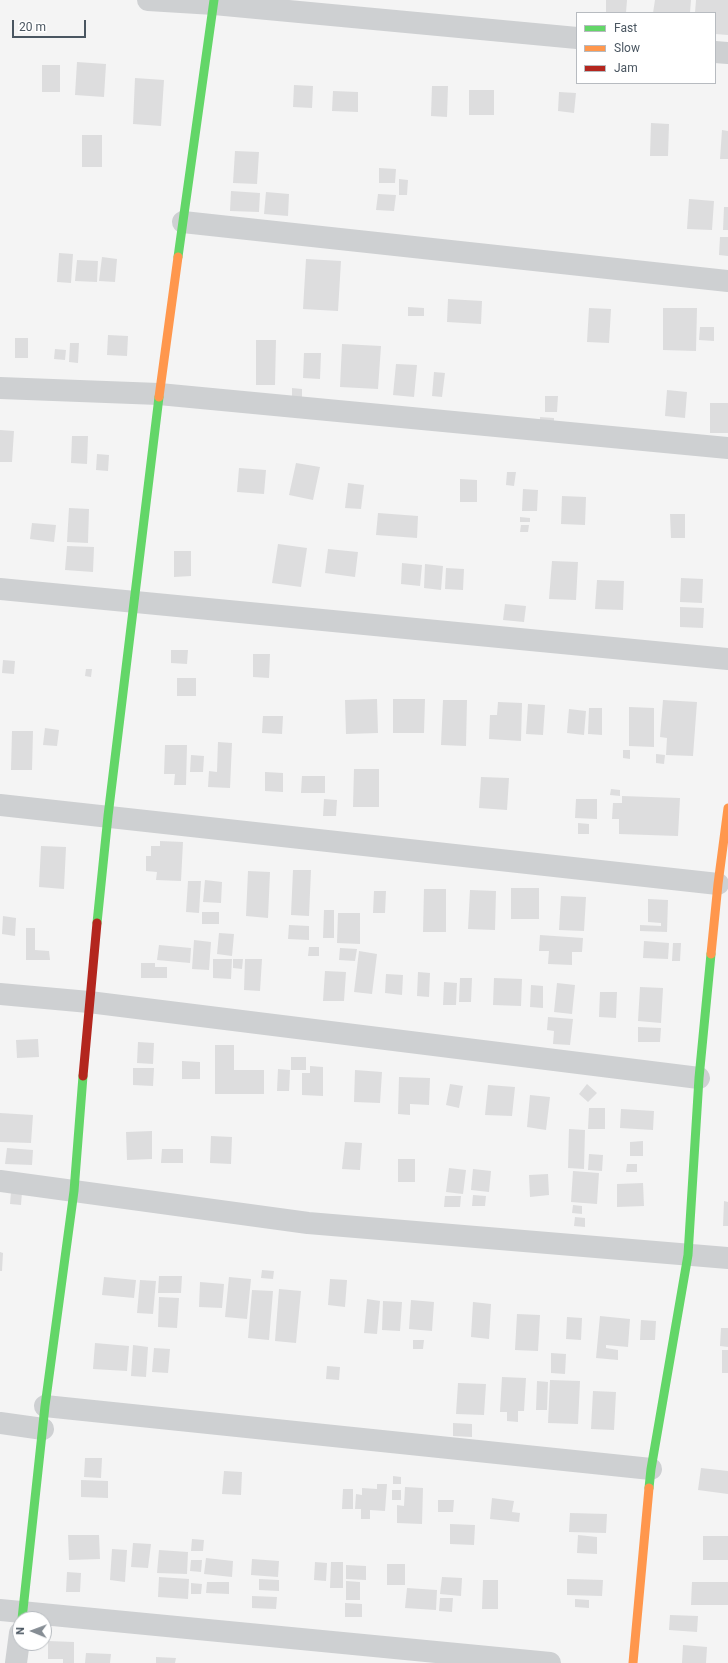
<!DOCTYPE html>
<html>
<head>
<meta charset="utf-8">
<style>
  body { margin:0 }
  #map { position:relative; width:728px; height:1663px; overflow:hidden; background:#f4f4f4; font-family:Roboto,sans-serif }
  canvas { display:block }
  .legend { position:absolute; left:576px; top:12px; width:140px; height:72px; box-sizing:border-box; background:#fff; border:1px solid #b7bbc0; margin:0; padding:5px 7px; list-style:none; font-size:12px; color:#4a5661 }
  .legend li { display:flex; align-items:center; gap:8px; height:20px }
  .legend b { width:20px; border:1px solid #b7bbc0 }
  .north { position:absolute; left:12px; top:1611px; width:40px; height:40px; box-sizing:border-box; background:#fff; border:1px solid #b7bbc0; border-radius:50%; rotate:271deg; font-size:11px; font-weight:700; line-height:16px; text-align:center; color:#4a5661 }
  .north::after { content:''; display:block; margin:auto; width:14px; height:18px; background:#868d94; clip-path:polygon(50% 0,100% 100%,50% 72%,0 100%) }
  .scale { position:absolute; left:12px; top:20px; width:74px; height:18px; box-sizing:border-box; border:2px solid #4a5661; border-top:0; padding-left:5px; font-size:12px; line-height:14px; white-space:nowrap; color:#4a5661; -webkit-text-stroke:3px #fff; paint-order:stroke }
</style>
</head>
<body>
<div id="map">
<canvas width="728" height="1663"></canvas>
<ul class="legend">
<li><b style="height:5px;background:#63d668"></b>Fast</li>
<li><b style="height:5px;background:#ff974d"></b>Slow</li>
<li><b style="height:5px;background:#b3261e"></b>Jam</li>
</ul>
<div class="north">N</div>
<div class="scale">20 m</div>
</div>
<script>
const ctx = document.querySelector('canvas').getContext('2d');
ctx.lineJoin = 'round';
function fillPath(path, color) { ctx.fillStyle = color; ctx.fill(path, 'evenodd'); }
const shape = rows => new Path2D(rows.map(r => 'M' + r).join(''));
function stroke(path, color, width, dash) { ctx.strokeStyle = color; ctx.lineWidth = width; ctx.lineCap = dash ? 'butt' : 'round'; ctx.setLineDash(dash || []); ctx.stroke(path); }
const building = shape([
  [606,0,627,0,626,13,606,13],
  [655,0,691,0,690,13,653,13],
  [696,0,728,0,728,35,715,34,715,13,695,13],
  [77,62,106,64,104,97,75,95],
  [42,65,60,65,60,92,42,92],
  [135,78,164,80,161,126,133,124],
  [294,85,313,86,312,108,293,107],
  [432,86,448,86,447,117,431,116],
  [469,90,494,90,494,115,469,115],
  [333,91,358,92,358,112,332,111],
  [559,92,576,93,574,113,558,111],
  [651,123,669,124,668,156,650,156],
  [722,130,728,131,728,159,720,159],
  [82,135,102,135,102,167,82,167],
  [235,151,259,152,257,184,233,183],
  [379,168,396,169,395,183,379,183],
  [399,179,408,180,407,195,399,195],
  [231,191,260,193,259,212,230,211],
  [266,192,289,194,288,216,264,214],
  [378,194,396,195,394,211,376,210],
  [689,199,714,201,712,230,687,229],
  [724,207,728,207,728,230,723,230],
  [720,237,728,237,728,256,719,255],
  [59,253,73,254,71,283,57,282],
  [102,257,117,259,115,282,99,281],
  [306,259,341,261,338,311,303,309],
  [77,260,98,261,97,282,75,281],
  [448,299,482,301,481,324,447,322],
  [408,307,424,308,424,316,408,316],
  [589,308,611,309,609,343,587,342],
  [663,308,697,308,696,351,663,350],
  [700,327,714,327,714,341,699,340],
  [108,335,128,336,127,356,107,355],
  [15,338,28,338,28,358,15,358],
  [256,340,276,340,275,385,256,385],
  [70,343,79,343,78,363,69,362],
  [342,344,381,346,378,389,340,387],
  [55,349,66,350,65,360,54,359],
  [304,353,321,353,320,379,303,378],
  [396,364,417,365,414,397,393,395],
  [434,372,445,373,442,397,432,396],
  [292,388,302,389,302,398,292,410],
  [667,390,687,392,685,418,665,416],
  [545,396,558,396,557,412,545,412],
  [710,403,728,403,728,433,710,433],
  [540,417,554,418,554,427,540,425],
  [0,430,14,431,12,462,0,462],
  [72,436,88,436,87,464,71,463],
  [97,454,109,455,108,471,96,470],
  [296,463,320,467,313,500,289,495],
  [239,468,266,470,264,494,237,492],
  [507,472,516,472,514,486,506,485],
  [460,479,477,480,477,502,460,502],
  [348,483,364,485,361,509,345,508],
  [523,489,538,490,537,511,522,511],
  [562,496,586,497,585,525,561,524],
  [69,508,89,509,88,543,67,542],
  [378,513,418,516,417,538,376,535],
  [670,514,685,514,685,538,671,538],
  [520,517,530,518,530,522,520,522],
  [32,523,56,525,54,542,30,539],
  [521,525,529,525,528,532,520,532],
  [278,544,307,548,301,587,272,583],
  [67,546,94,547,93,572,65,570],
  [328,549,358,552,355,577,325,573],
  [174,551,191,551,191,576,174,577],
  [552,561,578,562,576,600,549,599],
  [402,563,422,565,420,586,401,584],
  [425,564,443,566,441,590,424,588],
  [446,568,464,569,463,590,445,589],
  [681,578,703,579,702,603,680,602],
  [597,580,624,581,623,610,595,609],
  [505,604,526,606,524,622,503,620],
  [680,607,704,608,703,628,680,627],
  [171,650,188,650,187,664,171,663],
  [253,654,270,654,269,678,253,677],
  [3,660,15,661,14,674,2,673],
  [86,669,92,669,91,677,85,676],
  [177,678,196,678,196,696,177,696],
  [377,699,378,733,346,734,345,700],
  [393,699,425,699,424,733,393,733],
  [443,700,467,700,466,746,441,745],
  [663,700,697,702,693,756,666,755,667,738,660,737],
  [498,702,522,703,521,741,489,739,490,715,497,715],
  [528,704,545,705,543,735,526,734],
  [629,707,654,708,654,747,629,746],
  [589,708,602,708,602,735,588,734],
  [569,709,586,711,584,735,567,733],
  [263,716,283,716,282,734,262,733],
  [45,728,59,730,57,746,43,745],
  [12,731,33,731,32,770,11,770],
  [218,742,232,743,230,788,208,787,209,771,217,772],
  [165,745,187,745,186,785,174,785,175,774,164,774],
  [623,750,630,750,630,759,623,758],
  [656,754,665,755,664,764,656,763],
  [191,755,204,756,203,772,190,772],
  [354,769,379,769,379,807,353,807],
  [265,772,283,773,283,792,265,791],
  [302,776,325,776,325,793,301,793],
  [481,777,509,778,507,810,479,808],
  [611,789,620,790,620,796,610,795],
  [622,796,680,798,678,836,619,834,619,819,612,819,613,803,622,803],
  [324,799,337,800,336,816,323,816],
  [576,799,597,799,597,819,575,818],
  [578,823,589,824,589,834,578,834],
  [160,841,183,842,181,881,156,880,157,872,146,871,146,856,151,856,151,846,160,846],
  [41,846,66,847,64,889,39,887],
  [293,870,311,870,309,916,291,915],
  [248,871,270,872,268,918,246,916],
  [205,880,222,882,221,903,203,902],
  [188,881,201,881,199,913,186,912],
  [511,888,539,888,539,919,511,919],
  [424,889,446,889,446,932,423,932],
  [470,890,496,891,495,930,468,929],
  [374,891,386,891,385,913,373,913],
  [561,896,586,897,584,931,559,930],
  [648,899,668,900,667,932,640,931,640,925,661,926,661,923,648,922],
  [324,910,334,910,334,938,323,938],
  [202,912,219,912,219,924,202,924],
  [338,913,360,913,360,944,337,943],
  [3,916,16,918,15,936,2,934],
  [289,925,309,926,309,940,288,939],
  [26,928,35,928,35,950,49,951,50,960,26,960],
  [219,933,234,934,232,956,217,954],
  [540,935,583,938,582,952,572,952,572,965,548,964,549,951,539,951],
  [194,940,211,942,209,970,192,969],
  [644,941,669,943,668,959,643,958],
  [673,943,681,943,680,961,672,961],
  [159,945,191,948,190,963,157,960],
  [309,947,319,947,319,956,308,956],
  [340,948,357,949,355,961,339,960],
  [359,951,377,954,372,994,354,992],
  [213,959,232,959,231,979,213,978],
  [233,959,243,959,242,969,233,968],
  [245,959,262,959,260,991,244,990],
  [141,963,155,963,155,967,167,967,167,978,141,978],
  [325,971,346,972,344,1001,323,1001],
  [418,972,430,973,429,997,417,996],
  [386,974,403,975,402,995,385,993],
  [460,978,472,978,471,1002,459,1002],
  [494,978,522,979,521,1006,493,1005],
  [444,982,457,983,456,1005,443,1005],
  [557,983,575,985,572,1014,554,1012],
  [531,985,543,986,543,1008,530,1007],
  [640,987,663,988,661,1023,638,1021],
  [600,992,617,992,616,1018,599,1017],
  [548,1017,573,1019,570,1045,553,1044,554,1031,547,1030],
  [638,1027,661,1028,660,1042,638,1042],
  [38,1039,39,1057,17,1058,16,1040],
  [138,1042,154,1043,153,1064,137,1063],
  [215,1045,234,1045,234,1070,264,1070,264,1094,215,1094],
  [291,1057,306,1057,306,1070,291,1070],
  [182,1061,200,1062,200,1079,182,1079],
  [310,1066,323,1067,323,1096,302,1095,302,1073,310,1073],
  [133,1068,154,1068,153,1086,133,1085],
  [278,1069,290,1070,289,1091,277,1091],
  [355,1070,382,1072,380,1103,354,1102],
  [399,1077,430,1078,429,1105,410,1104,410,1115,398,1114],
  [450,1084,463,1086,459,1108,446,1105],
  [587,1084,597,1093,588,1102,579,1094],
  [488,1085,515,1087,512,1116,485,1115],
  [530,1095,550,1097,546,1130,527,1127],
  [589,1108,605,1108,605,1129,588,1129],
  [621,1109,654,1111,653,1130,620,1128],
  [0,1113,33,1115,31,1143,0,1142],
  [569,1129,585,1130,584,1169,568,1168],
  [152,1131,152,1159,127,1160,126,1132],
  [211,1136,232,1137,231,1164,210,1163],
  [643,1141,643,1156,630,1156,630,1142],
  [345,1142,362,1143,360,1170,342,1169],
  [7,1148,33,1150,32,1165,5,1164],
  [162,1149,183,1149,183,1163,161,1163],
  [589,1154,603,1155,602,1171,588,1170],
  [398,1159,415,1159,415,1182,398,1182],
  [627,1164,637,1164,637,1172,626,1172],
  [449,1168,466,1170,463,1194,446,1192],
  [473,1169,491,1171,489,1192,471,1190],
  [573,1171,599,1173,597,1204,571,1202],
  [548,1174,549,1195,530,1197,529,1175],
  [643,1183,644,1206,617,1207,617,1184],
  [11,1192,22,1192,21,1205,10,1204],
  [473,1195,486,1196,485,1206,472,1206],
  [445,1196,461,1196,460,1207,444,1207],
  [724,1201,728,1202,728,1226,723,1226],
  [573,1205,582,1206,582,1214,572,1213],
  [575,1217,585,1218,585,1227,574,1226],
  [0,1252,3,1253,2,1271,0,1271],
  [262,1270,274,1271,273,1279,261,1278],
  [159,1276,182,1276,181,1293,158,1293],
  [104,1277,136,1280,134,1298,102,1295],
  [229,1277,251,1279,247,1319,225,1317],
  [330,1279,347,1280,345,1307,328,1305],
  [140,1280,156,1281,153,1314,137,1313],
  [200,1282,224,1284,222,1308,199,1307],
  [279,1289,301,1291,296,1343,275,1341],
  [252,1290,273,1291,269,1340,248,1338],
  [159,1297,179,1298,177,1328,158,1327],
  [367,1299,380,1301,377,1334,364,1333],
  [411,1300,434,1302,432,1331,409,1329],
  [383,1301,402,1302,400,1331,382,1330],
  [473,1302,491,1304,489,1339,471,1337],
  [517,1314,540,1315,538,1351,515,1350],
  [600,1316,630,1319,628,1347,606,1345,606,1348,618,1350,618,1360,596,1358],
  [567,1317,582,1318,581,1340,566,1339],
  [641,1320,656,1321,655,1340,640,1340],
  [721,1328,728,1328,728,1347,720,1346],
  [413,1340,424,1340,423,1349,413,1349],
  [95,1343,129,1346,127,1371,93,1369],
  [133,1345,148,1347,146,1377,131,1376],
  [154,1348,170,1349,168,1373,152,1372],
  [722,1350,728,1350,728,1373,722,1373],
  [551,1353,566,1354,565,1374,551,1373],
  [327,1366,340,1367,339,1380,326,1379],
  [502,1377,526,1378,524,1411,518,1411,518,1422,507,1421,507,1412,500,1412],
  [550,1380,580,1381,578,1424,548,1423],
  [537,1381,548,1382,547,1410,536,1410],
  [458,1383,486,1384,484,1415,456,1414],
  [593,1391,616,1392,614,1430,591,1429],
  [453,1423,472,1424,472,1437,453,1436],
  [85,1458,102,1458,101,1478,84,1477],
  [701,1468,728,1471,728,1494,698,1490],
  [224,1471,242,1472,241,1495,222,1494],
  [393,1476,401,1477,401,1484,393,1484],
  [81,1480,108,1481,108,1498,81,1497],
  [377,1484,387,1484,385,1511,370,1510,370,1519,361,1519,361,1509,355,1509,356,1494,362,1495,362,1488,377,1489],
  [405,1487,423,1488,422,1524,397,1523,397,1505,404,1506],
  [343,1489,353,1489,353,1509,342,1509],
  [392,1490,401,1490,401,1500,392,1500],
  [492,1498,514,1501,512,1512,520,1513,519,1522,490,1519],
  [438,1500,454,1500,453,1512,438,1512],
  [570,1513,607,1514,606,1533,569,1532],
  [450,1524,475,1525,474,1545,450,1544],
  [68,1535,99,1535,100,1559,69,1560],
  [578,1535,597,1537,597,1554,577,1553],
  [703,1536,728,1536,728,1560,703,1560],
  [192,1539,204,1540,203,1551,191,1551],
  [133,1543,151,1544,148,1568,131,1567],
  [112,1549,127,1550,125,1582,110,1580],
  [159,1550,188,1552,187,1574,157,1573],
  [206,1558,233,1561,232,1577,204,1574],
  [252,1559,279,1561,278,1577,251,1575],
  [191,1560,202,1560,201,1572,190,1571],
  [315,1562,327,1563,326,1581,314,1580],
  [331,1562,343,1562,343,1588,330,1588],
  [387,1564,405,1564,405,1585,387,1585],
  [346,1565,366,1566,366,1580,346,1579],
  [67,1572,81,1573,80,1592,66,1592],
  [159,1577,189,1579,188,1599,158,1597],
  [442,1577,462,1578,461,1596,440,1594],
  [259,1579,279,1580,279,1591,259,1590],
  [567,1579,603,1580,602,1596,567,1595],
  [483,1580,498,1580,498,1609,482,1609],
  [346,1581,360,1582,360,1600,346,1600],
  [207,1582,229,1582,229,1594,206,1593],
  [692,1582,728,1582,728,1605,691,1605],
  [191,1583,202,1584,201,1594,191,1594],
  [407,1588,437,1590,436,1610,405,1608],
  [252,1596,277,1597,276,1609,252,1608],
  [440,1598,453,1598,452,1612,439,1611],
  [575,1599,589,1600,589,1608,575,1607],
  [345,1603,362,1604,362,1617,345,1617],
  [670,1615,698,1616,697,1632,669,1630],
  [48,1641,74,1642,74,1663,63,1663,63,1659,48,1659],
  [683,1645,707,1647,706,1663,682,1663],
  [86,1653,111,1654,110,1663,85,1663],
  [156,1657,176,1658,175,1663,156,1663]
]);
const street = shape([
  [148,0,214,4,577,38],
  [715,52,728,53],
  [183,222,728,281],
  [0,388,159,394,728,448],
  [0,589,728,659],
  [0,805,718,884],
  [0,994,89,1002,699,1078],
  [0,1181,308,1223,728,1258],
  [45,1406,651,1469],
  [0,1423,43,1429],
  [0,1610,550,1663],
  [16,1663,20,1633]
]);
const fast = shape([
  [178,257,214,0],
  [97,923,108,816,159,397],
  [649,1488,651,1469,688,1255,699,1078,711,954],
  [22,1619,45,1406,74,1191,83,1076]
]);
const slow = shape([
  [159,397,178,257],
  [711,954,718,884,728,808],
  [633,1663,649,1488]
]);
const jam = shape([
  [83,1076,97,923]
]);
fillPath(building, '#ddddde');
stroke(street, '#ced0d2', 22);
stroke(fast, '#63d668', 9);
stroke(slow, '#ff974d', 9);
stroke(jam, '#b3261e', 9);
</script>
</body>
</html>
